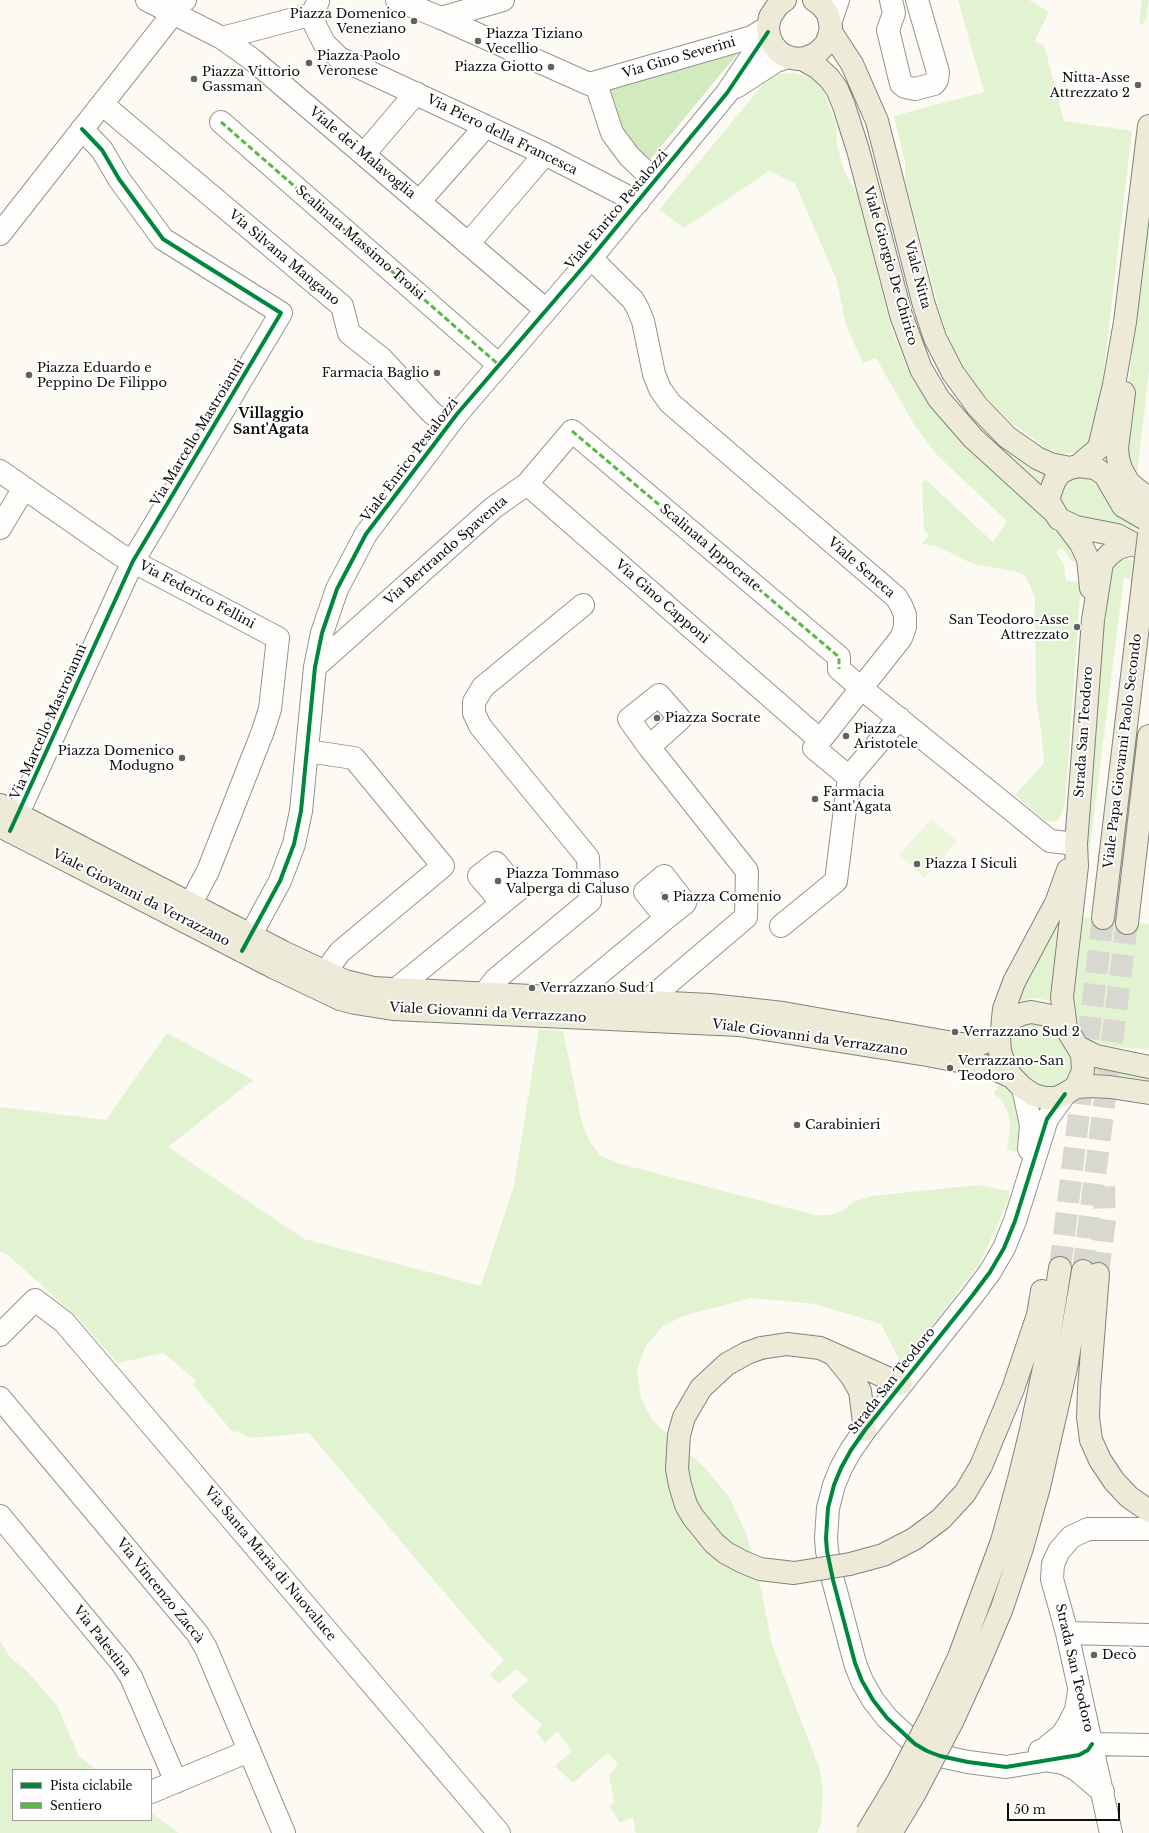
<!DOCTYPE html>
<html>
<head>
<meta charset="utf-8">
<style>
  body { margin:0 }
  #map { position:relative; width:1149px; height:1833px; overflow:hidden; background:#fcfaf2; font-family:"Libre Baskerville",serif }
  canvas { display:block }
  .legend { position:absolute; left:12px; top:1769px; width:140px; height:52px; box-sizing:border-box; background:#fff; border:1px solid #9f9f9f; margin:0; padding:5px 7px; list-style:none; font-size:12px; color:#0e0e0e }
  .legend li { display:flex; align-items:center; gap:8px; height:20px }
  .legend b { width:20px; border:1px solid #9f9f9f }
  .scale { position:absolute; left:1007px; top:1803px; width:113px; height:18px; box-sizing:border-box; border:2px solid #0e0e0e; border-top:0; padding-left:5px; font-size:12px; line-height:14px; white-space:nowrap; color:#0e0e0e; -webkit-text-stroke:3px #fff; paint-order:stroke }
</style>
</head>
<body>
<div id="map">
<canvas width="1149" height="1833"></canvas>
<ul class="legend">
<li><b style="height:5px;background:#00873e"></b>Pista ciclabile</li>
<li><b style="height:5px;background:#58b947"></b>Sentiero</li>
</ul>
<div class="scale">50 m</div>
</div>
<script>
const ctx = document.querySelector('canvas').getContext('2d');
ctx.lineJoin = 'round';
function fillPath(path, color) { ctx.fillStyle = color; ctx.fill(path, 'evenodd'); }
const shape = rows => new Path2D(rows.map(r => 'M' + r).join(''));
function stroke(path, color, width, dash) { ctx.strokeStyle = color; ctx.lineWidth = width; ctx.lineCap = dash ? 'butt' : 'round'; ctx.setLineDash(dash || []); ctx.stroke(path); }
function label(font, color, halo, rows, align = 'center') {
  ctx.font = font + ' "Libre Baskerville",serif'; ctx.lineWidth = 4; ctx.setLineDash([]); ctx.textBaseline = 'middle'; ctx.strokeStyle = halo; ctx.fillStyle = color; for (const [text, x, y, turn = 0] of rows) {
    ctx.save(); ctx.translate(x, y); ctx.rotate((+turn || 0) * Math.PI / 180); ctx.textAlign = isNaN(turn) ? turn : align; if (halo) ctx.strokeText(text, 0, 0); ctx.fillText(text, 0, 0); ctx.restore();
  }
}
const green = shape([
  [958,0,1029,0,1049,12,1034,42,1044,45,1064,121,1132,131,1098,420,1089,444,1082,450,1073,453,1062,454,1049,450,1012,423,985,397,969,374,954,349,941,317,905,180,905,162,894,116,984,92],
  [1142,0,1149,0,1146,19,1143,24,1139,23],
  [793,73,803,75,814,80,823,90,829,106,836,123,837,145,844,171,857,194,891,327,909,373,930,405,951,431,999,478,1046,521,1066,544,1076,561,1072,562,1062,547,1056,552,1064,565,1066,581,1081,582,1065,805,1059,819,1055,822,1046,821,1015,795,1044,763,1042,738,1036,697,1035,598,1030,585,1025,576,1015,571,973,564,937,546,922,544,929,535,924,531,922,483,926,480,993,542,1007,521,937,455,915,426,876,358,863,363,846,325,837,281,795,183,769,171,684,228,659,210,761,87,773,77,779,74],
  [1149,214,1149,372,1136,482,1121,444],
  [972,415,1050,470,1042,489,972,423,970,418],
  [1074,476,1091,476,1149,532,1149,542,1069,515,1060,499,1063,483],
  [1127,558,1149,569,1149,587,1124,577,1081,917,1149,924,1149,1049,1107,1047,1087,1038,1076,1020,1068,994,1090,807,1107,574,1111,574,1112,568,1118,561],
  [1062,913,1050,1001,1036,998,1014,1002],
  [1042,1022,1055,1032,1071,1053,1072,1072,1066,1083,1052,1089,1032,1083,1013,1061,1009,1042,1011,1034,1020,1024],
  [539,1029,563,1031,582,1123,589,1141,600,1155,617,1163,815,1215,830,1215,843,1211,853,1202,872,1196,978,1185,1009,1191,1008,1201,980,1263,902,1365,881,1324,816,1304,751,1298,683,1316,663,1326,645,1347,637,1370,641,1399,653,1421,705,1468,729,1497,746,1533,762,1594,772,1645,820,1770,823,1790,821,1823,817,1833,636,1833,633,1817,620,1823,609,1806,614,1802,609,1776,618,1765,608,1752,573,1783,555,1766,572,1751,557,1731,545,1743,536,1731,542,1725,510,1696,529,1680,516,1669,499,1684,490,1674,504,1660,484,1639,309,1433,250,1438,239,1432,232,1431,193,1385,196,1381,164,1353,117,1363,78,1318,8,1255,0,1251,0,1107,106,1120,167,1033,253,1080,168,1147,304,1239,481,1286,514,1186],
  [1092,1064,1149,1076,1149,1085,1090,1078],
  [1000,1083,1005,1086,1014,1098,1021,1133,1017,1152,1007,1150,1010,1128,1009,1115,1001,1099,994,1094],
  [0,1641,10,1657,26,1670,57,1706,79,1756,96,1770,13,1770,13,1820,151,1820,151,1813,179,1833,0,1833]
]);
const forest = shape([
  [742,48,645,166,616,122,610,90]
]);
const pitch = shape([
  [931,819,957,841,925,878,899,855]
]);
const majorTunnel = shape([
  [1060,1268,1103,918],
  [1083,1271,1127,923],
  [1098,1274,1105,1219,1104,1185]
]);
const minor = shape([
  [147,0,222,38,253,60,546,310],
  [397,0,441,18,589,84,752,37,768,27],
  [891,0,894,13,888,30,901,84,905,87,915,89,934,84,937,80,938,72,917,0],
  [313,14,315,25,324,43,339,58,545,154,638,202],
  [441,18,503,0],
  [830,23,838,0],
  [222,38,313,14,318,1],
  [736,87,776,61,788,57],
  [599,93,612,133,629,156,655,181],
  [102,104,342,306,349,333,382,359,431,412,448,426],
  [221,122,499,365],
  [364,154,416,93],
  [419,202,485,127],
  [0,234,183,1,185,0],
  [468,244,545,154],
  [591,258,633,300,638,309,643,321,654,374,660,389,670,403,896,597,901,605,905,615,905,627,901,638,814,748,849,777,899,718],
  [0,471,119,554,278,638,270,709,263,731,208,871,191,903],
  [527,484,820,740],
  [0,528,24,488],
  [315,667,493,508,527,484,572,431,839,657,839,669,861,688,1050,841,1076,844],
  [307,751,354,758,443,866,340,952,325,972],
  [10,831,133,561,281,313,163,239,119,179,102,150,82,129],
  [781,926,836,881,849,777],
  [242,951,280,881,294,844,301,811,315,667,322,633,337,589,366,534,457,414,591,258,727,93,768,32],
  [395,990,518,890,496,863,479,876,502,903],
  [483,995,496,979,590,901,588,858,480,726,474,713,474,702,483,687,583,605],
  [570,998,658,925,666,918,685,903,664,876,645,892,666,918],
  [646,1002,746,917,747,871,649,747,680,719,659,695,629,719,649,747],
  [1023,1088,1031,1125,1029,1149],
  [1065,1094,1047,1119,1015,1221,1004,1248,990,1272,972,1296,865,1430,851,1450,841,1468,834,1485,828,1508,826,1538,827,1551,833,1580,855,1663,862,1681,873,1700,887,1718,915,1744,927,1751,940,1756,968,1762,1006,1767,1079,1755,1088,1750,1092,1744],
  [0,1335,35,1300,64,1322,499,1833],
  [0,1398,197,1633,206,1648,284,1833],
  [0,1516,121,1662,131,1677,176,1782],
  [1067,1633,1149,1635],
  [1048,1746,1062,1735,1069,1724,1076,1710,1079,1691],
  [1040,1751,1071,1741,1082,1740,1092,1744,1149,1745],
  [1050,1761,1063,1763,1077,1770,1103,1792],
  [151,1792,249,1751],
  [1111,1833,1067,1633,1052,1579,1053,1564,1059,1551,1071,1537,1088,1529,1149,1529]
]);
const major = shape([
  [785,0,778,5,770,17,768,27,769,36,773,45,780,53,788,57,797,59,806,58,817,53,826,44,829,36,831,27,828,14,822,6,814,0],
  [831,32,852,64,877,121,924,305,935,338,953,373,977,406,1007,437,1037,458,1050,464,1070,468],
  [802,59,818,68,829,78,837,89,844,106,858,150,901,315,921,369,939,399,973,438,1054,512],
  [1124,393,1117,448,1118,458,1121,469,1129,483,1149,499],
  [1078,466,1099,448,1114,385,1125,322,1149,126],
  [1066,524,1081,544,1088,559,1091,588],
  [1139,547,1117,535,1076,527,1059,519,1050,504,1049,496,1055,480,1060,473,1070,468,1078,466,1095,468,1105,475,1123,506,1149,521],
  [0,805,283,952,345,981,373,988,710,1005,783,1013,959,1044,980,1044,999,1037],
  [0,826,275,968,340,999,355,1003,393,1009,739,1025,927,1055,990,1067,1012,1077],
  [1103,918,1143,584],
  [1127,923,1149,736],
  [1031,1012,1047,1015,1062,1024,1066,1028,1082,1054,1083,1071,1076,1087,1065,1094,1056,1098,1045,1098,1034,1095,1023,1088,1012,1077,1006,1068,1000,1052,999,1037,1002,1029,1011,1019,1022,1014,1031,1012],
  [1066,1028,1062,997,1077,866,1076,844,1093,620,1102,563,1109,555,1118,548,1133,544],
  [1002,1029,1004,1009,1014,982,1056,903,1068,870],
  [1078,1047,1096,1056,1149,1067],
  [1076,1087,1092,1086,1110,1087,1149,1093],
  [1098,1274,1089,1389,1088,1417,1091,1440,1100,1460,1114,1481,1129,1497,1149,1511],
  [761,1348,787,1344,820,1348,901,1384],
  [835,1356,852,1377,860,1391,865,1430],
  [981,1466,1013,1389,1038,1315,1042,1291],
  [1018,1483,1031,1430,1045,1363,1060,1268],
  [1039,1487,1066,1368,1083,1271]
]);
const majorBridge = shape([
  [1143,584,1149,534],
  [761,1348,747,1353,727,1364,701,1388,684,1417,679,1435,678,1451,677,1469,680,1485,686,1505,693,1517,714,1543,726,1553,743,1562,760,1569,794,1573,850,1564,883,1555,914,1539,941,1519,965,1493,981,1466],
  [867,1833,897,1783,933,1713,959,1657,1002,1541,1018,1483],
  [891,1833,915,1793,952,1722,978,1665,1002,1608,1022,1548,1039,1487]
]);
const quiet = shape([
  [221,122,499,365],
  [572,431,839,657,839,669]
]);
const cycleway = shape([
  [10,831,133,561,281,313,163,239,119,179,102,150,82,129],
  [242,951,280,881,294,844,301,811,315,667,322,633,337,589,366,534,457,414,591,258,727,93,768,32],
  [1065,1094,1047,1119,1015,1221,1004,1248,990,1272,972,1296,865,1430,851,1450,841,1468,834,1485,828,1508,826,1538,827,1551,833,1580,855,1663,862,1681,873,1700,887,1718,915,1744,927,1751,940,1756,968,1762,1006,1767,1079,1755,1088,1750,1092,1744]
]);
const markers = [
  [414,21,4,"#61615e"],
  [478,41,4,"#61615e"],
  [309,63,4,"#61615e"],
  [551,67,4,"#61615e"],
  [194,79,4,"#61615e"],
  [1138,85,4,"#61615e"],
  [437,373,4,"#61615e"],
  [29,375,4,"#61615e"],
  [1077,627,4,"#61615e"],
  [657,718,4,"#61615e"],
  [846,736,4,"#61615e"],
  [182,758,4,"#61615e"],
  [815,799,4,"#61615e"],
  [917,864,4,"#61615e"],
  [498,881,4,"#61615e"],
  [665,897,4,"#61615e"],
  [532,988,4,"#61615e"],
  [955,1032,4,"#61615e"],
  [950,1068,4,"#61615e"],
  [797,1125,4,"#61615e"],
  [1094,1655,4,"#61615e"]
];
const poiNames = [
  ["Piazza Domenico",406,14,"right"],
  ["Veneziano",406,29,"right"],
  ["Piazza Tiziano",486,34],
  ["Vecellio",486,49],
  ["Piazza Paolo",317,56],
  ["Veronese",317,71],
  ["Piazza Giotto",543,67,"right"],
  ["Piazza Vittorio",202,72],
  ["Gassman",202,87],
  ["Nitta-Asse",1130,78,"right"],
  ["Attrezzato 2",1130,93,"right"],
  ["Piazza Eduardo e",37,368],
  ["Peppino De Filippo",37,383],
  ["Farmacia Baglio",429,373,"right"],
  ["San Teodoro-Asse",1069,620,"right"],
  ["Attrezzato",1069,635,"right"],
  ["Piazza Socrate",665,718],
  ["Piazza",854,729],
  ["Aristotele",854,744],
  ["Piazza Domenico",174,751,"right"],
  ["Modugno",174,766,"right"],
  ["Farmacia",823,792],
  ["Sant'Agata",823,807],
  ["Piazza I Siculi",925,864],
  ["Piazza Tommaso",506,874],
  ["Valperga di Caluso",506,889],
  ["Piazza Comenio",673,897],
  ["Verrazzano Sud 1",540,988],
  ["Verrazzano Sud 2",963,1032],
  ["Verrazzano-San",958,1061],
  ["Teodoro",958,1076],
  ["Carabinieri",805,1125],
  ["Decò",1102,1655]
];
const streetNames = [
  ["Via Gino Severini",679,58,-16],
  ["Via Piero della Francesca",502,135,26],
  ["Viale dei Malavoglia",362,153,40],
  ["Viale Enrico Pestalozzi",617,210,-50],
  ["Scalinata Massimo Troisi",360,243,41],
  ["Via Silvana Mangano",284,258,40],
  ["Viale Giorgio De Chirico",890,266,74],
  ["Viale Nitta",917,275,75],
  ["Via Marcello Mastroianni",198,433,-59],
  ["Viale Enrico Pestalozzi",410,460,-53],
  ["Scalinata Ippocrate",710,548,40],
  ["Via Bertrando Spaventa",446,551,-41],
  ["Viale Seneca",861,568,41],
  ["Via Federico Fellini",197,595,28],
  ["Via Gino Capponi",662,602,41],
  ["Via Marcello Mastroianni",49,722,-66],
  ["Strada San Teodoro",1084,732,-86],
  ["Viale Papa Giovanni Paolo Secondo",1123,751,-83],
  ["Viale Giovanni da Verrazzano",141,898,27],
  ["Viale Giovanni da Verrazzano",488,1013,3],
  ["Viale Giovanni da Verrazzano",810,1038,8],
  ["Strada San Teodoro",892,1381,-52],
  ["Via Santa Maria di Nuovaluce",270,1564,50],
  ["Via Vincenzo Zaccà",160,1591,51],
  ["Via Palestina",102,1641,52],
  ["Strada San Teodoro",1074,1668,77]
];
const neighbourhoodNames = [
  ["Villaggio",271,414],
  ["Sant'Agata",271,430]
];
fillPath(green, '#e2f3d1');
fillPath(forest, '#d1ebbe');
fillPath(pitch, '#edf6db');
stroke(majorTunnel, '#d8d7d0', 22, [22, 11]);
stroke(minor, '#959491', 24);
stroke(major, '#82827e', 24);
stroke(minor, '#fffefd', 22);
stroke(major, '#edead8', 22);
stroke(majorBridge, '#82827e', 24, []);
stroke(majorBridge, '#edead8', 22);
stroke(quiet, '#58b947', 3, [6, 3]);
stroke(cycleway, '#00873e', 4);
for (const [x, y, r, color] of markers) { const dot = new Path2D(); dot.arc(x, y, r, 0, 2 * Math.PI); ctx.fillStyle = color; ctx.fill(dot); stroke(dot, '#fff', 1.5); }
label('13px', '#0e0e0e', '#fff', poiNames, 'left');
label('13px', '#0e0e0e', '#fff', streetNames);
label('bold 14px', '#0e0e0e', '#fff', neighbourhoodNames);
</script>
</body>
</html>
